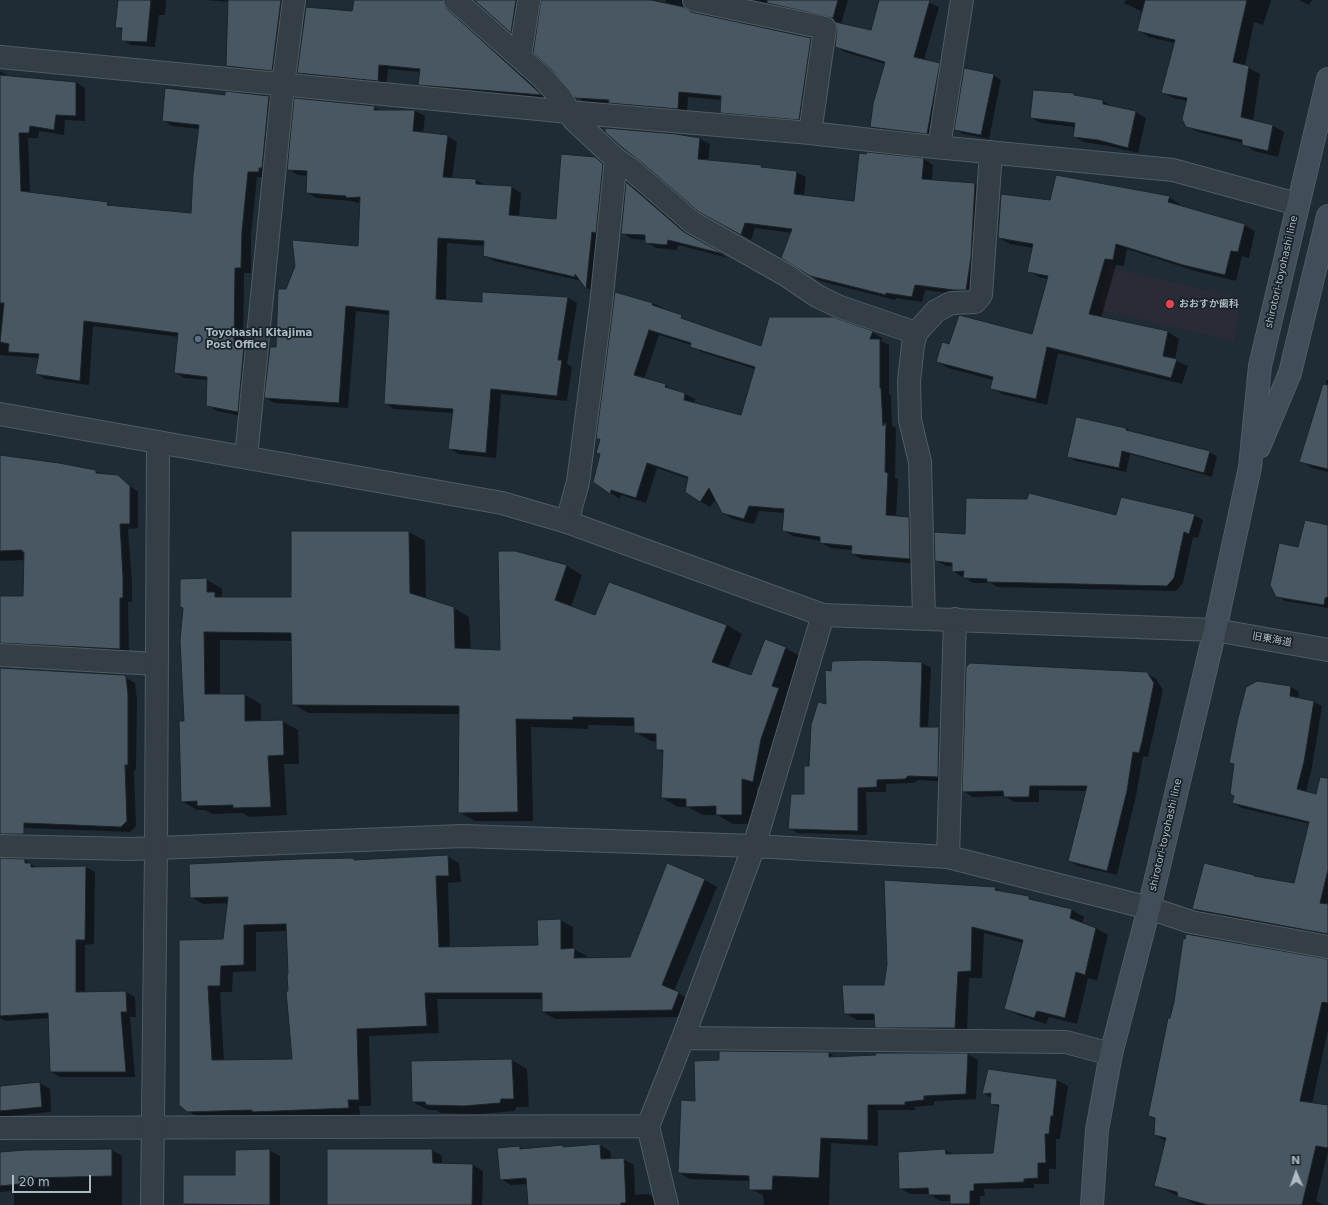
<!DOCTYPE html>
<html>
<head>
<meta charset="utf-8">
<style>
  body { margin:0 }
  #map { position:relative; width:1328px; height:1205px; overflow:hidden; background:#202c35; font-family:"DejaVu Sans",sans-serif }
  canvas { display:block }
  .north { position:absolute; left:1276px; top:1153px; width:40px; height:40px; -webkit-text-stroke:3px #19232a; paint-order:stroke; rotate:358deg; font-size:11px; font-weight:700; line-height:16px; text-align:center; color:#adb9c3 }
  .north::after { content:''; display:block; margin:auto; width:14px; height:18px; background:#adb9c3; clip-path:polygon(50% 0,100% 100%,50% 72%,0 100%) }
  .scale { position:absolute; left:12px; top:1175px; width:79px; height:18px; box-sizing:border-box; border:2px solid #adb9c3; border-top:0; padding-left:5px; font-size:12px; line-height:14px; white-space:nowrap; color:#adb9c3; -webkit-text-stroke:3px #19232a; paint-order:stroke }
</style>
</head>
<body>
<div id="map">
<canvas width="1328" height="1205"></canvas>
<div class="north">N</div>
<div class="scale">20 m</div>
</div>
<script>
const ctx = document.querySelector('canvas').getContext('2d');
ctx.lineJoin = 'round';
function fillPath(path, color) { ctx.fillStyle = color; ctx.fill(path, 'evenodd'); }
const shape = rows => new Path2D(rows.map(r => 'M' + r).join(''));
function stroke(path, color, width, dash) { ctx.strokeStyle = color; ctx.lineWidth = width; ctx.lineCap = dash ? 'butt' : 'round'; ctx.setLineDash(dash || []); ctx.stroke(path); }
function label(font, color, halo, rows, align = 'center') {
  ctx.font = font + ' "DejaVu Sans","Noto Sans JP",sans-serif'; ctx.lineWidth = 3.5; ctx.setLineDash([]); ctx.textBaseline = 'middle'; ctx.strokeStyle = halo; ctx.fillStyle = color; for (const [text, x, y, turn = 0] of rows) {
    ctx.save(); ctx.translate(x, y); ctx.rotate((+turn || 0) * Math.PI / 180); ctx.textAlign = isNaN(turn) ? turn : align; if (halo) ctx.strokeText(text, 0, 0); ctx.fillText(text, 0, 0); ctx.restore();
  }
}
const medical = shape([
  [1108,267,1241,298,1234,341,1099,310]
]);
const shadow = shape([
  [119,0,166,0,165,15,159,15,155,47,131,45,122,40,123,31,116,27],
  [205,0,291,0,281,75,237,71,227,66,229,2],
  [355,0,453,0,452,9,456,16,548,100,428,89,419,84,420,72,388,69,386,85,307,78,298,73,353,12],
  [474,0,527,0,520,37,512,32],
  [542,0,652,0,665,2,666,0,692,0,691,10,693,14,811,39,820,44,808,124,730,117,721,112,722,100,688,97,687,113,618,107,613,104,585,102,576,97],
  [729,112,804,119,804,121,729,114],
  [741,0,848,0,841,24,872,31,880,0,924,0,939,7,924,60,939,64,948,69,936,138,880,132,871,127,885,64,845,52,836,47,838,29,836,22],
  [1126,0,1271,0,1263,25,1254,22,1245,66,1260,74,1253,121,1273,126,1284,132,1278,157,1254,151,1243,143,1198,132,1187,126,1188,101,1173,98,1162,92,1175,43,1149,37,1138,30,1143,12,1124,3],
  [1299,0,1312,0,1309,5],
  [0,71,8,76,76,82,85,88,85,121,65,120,64,135,39,131,38,138,28,138,30,193,107,203,114,207,192,214,200,129,172,126,163,120,226,96,226,92,269,97,279,102,268,177,257,177,251,236,251,273,244,273,243,347,254,353,247,417,217,411,207,405,208,380,184,378,175,372,179,337,93,326,89,385,45,379,36,373,39,358,0,355],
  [993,75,1001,80,989,139,963,134,955,129],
  [1034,91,1074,94,1080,97,1103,101,1113,107,1136,112,1146,118,1138,153,1109,146,1084,142,1075,137,1076,127,1041,123,1031,118],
  [374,107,382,111,415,111,425,116,423,134,447,136,457,142,452,179,476,180,485,185,511,187,521,193,519,217,557,220,595,158,605,164,596,293,587,288,582,281,494,261,485,255,485,246,447,243,446,301,483,303,568,298,577,303,567,364,572,367,567,401,501,394,496,458,459,454,450,449,453,413,394,409,385,403,390,315,356,311,348,408,275,403,265,398,287,290,359,247,361,203,357,203,352,201,317,198,307,193,308,176,298,175,288,169],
  [676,135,700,139,710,144,708,161,761,166,765,168,796,172,806,177,804,196,855,202,867,153,924,159,933,165,932,181,975,184,984,190,976,295,964,295,925,290,922,302,896,298,895,300,820,281,810,275,792,233,755,228,751,240,700,211],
  [627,183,636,189,694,238,728,258,678,245,677,250,656,248,646,242,646,240,632,239,622,233],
  [1169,197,1180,204,1179,207,1244,225,1255,231,1249,258,1242,256,1236,281,1195,271,1127,249,1124,266,1116,265,1101,318,1168,332,1179,339,1175,360,1188,366,1182,384,1058,353,1047,405,1002,394,991,388,993,380,948,368,937,361,949,345,1033,335,1048,279,1039,277,1028,271,1033,248,1010,244,999,238,1051,201],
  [616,293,653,303,691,322,762,348,872,332,882,338,881,341,889,345,889,394,891,395,892,426,896,428,895,478,898,479,896,517,909,518,919,524,920,564,862,559,852,554,852,550,831,548,821,543,821,541,793,536,783,530,785,513,759,511,754,524,733,519,723,513,716,499,710,507,700,501,689,479,657,468,646,503,621,495,620,499,594,482,600,454,597,453,601,440,597,438],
  [659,335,691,345,701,352,755,369,742,416,694,404,695,399,685,394,675,391,665,385,644,379],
  [1326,380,1328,380,1328,472,1312,468,1301,461,1325,419],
  [1077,418,1126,428,1134,433,1209,452,1217,456,1212,477,1130,454,1126,472,1076,461,1068,457],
  [0,455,118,476,138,492,138,528,128,529,132,582,132,602,128,602,129,654,0,652,0,597,24,597,24,560,0,561],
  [1194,515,1203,520,1198,538,1193,537,1183,583,1176,591,997,587,991,583,973,583,953,571,953,566,946,566,937,561,966,535,1116,516],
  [1328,527,1328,608,1285,601,1277,596,1299,549],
  [292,532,409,532,425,541,426,599,454,608,469,617,471,649,501,651,515,552,567,566,582,575,571,607,596,616,727,625,742,634,728,668,751,676,765,641,786,648,801,657,787,694,794,698,768,790,757,787,758,824,733,824,717,815,703,815,688,807,678,807,662,798,664,753,657,749,657,742,651,741,635,732,635,726,588,725,588,729,531,727,533,821,475,821,459,812,460,714,308,713,293,704,292,641,220,640,220,695,245,695,261,704,261,721,282,721,298,730,299,764,284,764,287,815,249,817,243,813,213,814,205,810,197,810,182,801,185,722,184,608,181,607,206,579,222,589,222,597,292,598],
  [922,663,931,668,928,728,939,728,948,733,946,782,918,780,914,783,886,784,886,792,866,792,867,835,798,833,789,828,805,795,810,767,827,706],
  [0,669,123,676,135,683,137,700,136,770,134,770,136,826,130,832,0,827],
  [1147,673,1156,679,1163,690,1148,757,1143,756,1136,796,1117,875,1078,866,1069,861,1087,791,1039,790,1039,802,1014,802,1004,796,973,797,963,791],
  [1257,682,1291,687,1299,692,1298,699,1314,702,1322,706,1312,767,1306,792,1328,798,1328,937,1202,914,1194,909,1254,876,1258,878,1295,884,1310,824,1242,808,1233,803,1235,765,1230,762],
  [447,856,459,863,461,882,448,883,450,948,539,946,560,920,573,927,573,949,587,956,587,959,631,958,668,865,705,880,717,887,674,991,691,1000,684,1017,555,1019,543,1012,543,999,437,999,439,1033,369,1036,371,1106,359,1106,360,1115,200,1119,188,1111,180,941,224,940,228,903,203,904,191,897,353,859,356,861],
  [287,931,293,1060,224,1061,220,992,232,992,233,972,256,971,256,932],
  [0,859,25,860,36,867,86,867,95,872,94,944,85,945,85,993,126,992,135,997,136,1017,130,1017,135,1077,60,1077,51,1072,50,1018,6,1021,0,1018],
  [995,888,1005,893,1028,897,1037,902,1072,910,1084,917,1082,924,1096,928,1108,935,1097,981,1088,978,1077,1024,1049,1017,1046,1024,1018,1015,1006,1008,1023,943,984,933,982,978,969,978,967,1035,888,1034,876,1027,875,1020,857,1020,845,1013,884,986],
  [1328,960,1328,1030,1312,1104,1328,1106,1328,1151,1316,1201,1324,1205,1197,1205,1155,1185,1166,1141,1155,1135,1156,1120,1149,1116],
  [720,1052,829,1053,837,1058,967,1054,978,1060,976,1099,934,1101,934,1105,915,1107,915,1110,878,1110,878,1146,831,1143,829,1205,764,1205,763,1195,750,1189,750,1181,690,1179,679,1173,696,1102,720,1061],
  [512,1060,527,1069,529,1107,516,1107,515,1111,479,1114,441,1113,436,1110,428,1110,413,1102],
  [989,1070,1057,1080,1068,1086,1060,1139,1056,1139,1056,1169,1049,1169,1049,1184,1034,1184,1034,1188,984,1189,985,1196,980,1196,980,1205,953,1205,951,1201,940,1201,930,1194,910,1194,900,1188,899,1152,945,1150,955,1155,994,1154,1000,1108,991,1103,992,1098,983,1093],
  [40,1083,50,1089,51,1112,0,1117,0,1087],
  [600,1145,610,1151,611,1159,623,1159,634,1165,635,1195,648,1194,658,1200,659,1205,529,1205,527,1184,511,1185,501,1179,519,1147,524,1149,563,1146,565,1147],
  [112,1150,122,1156,122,1205,14,1205,14,1191,0,1192,0,1153],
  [269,1150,280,1156,280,1205,184,1205,184,1176,236,1176],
  [432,1150,442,1156,442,1165,473,1165,483,1171,482,1205,328,1205]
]);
const building = shape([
  [118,0,151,0,147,42,121,41,122,28,115,28,118,0],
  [228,0,281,0,272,71,226,66,228,0],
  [354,0,443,0,447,9,542,95,418,85,420,69,379,65,378,81,297,73,306,7,352,11,354,0],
  [474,0,516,0,511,33,474,0],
  [541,0,651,0,684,7,691,12,811,38,799,120,720,113,721,96,679,92,678,109,608,103,609,100,575,98,551,69,533,53,541,0],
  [767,0,838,0,833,18,767,3,767,0],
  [879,0,930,0,914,57,940,63,927,134,870,127,873,104,885,62,835,47,837,29,835,22,871,30,879,0],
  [1145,0,1247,0,1233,62,1249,66,1241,117,1273,125,1268,151,1242,145,1242,140,1186,127,1182,119,1187,98,1161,93,1175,40,1137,31,1145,0],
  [964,68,994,74,981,135,954,130,964,68],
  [0,75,76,82,76,116,56,115,54,130,30,126,29,133,19,133,21,191,108,202,107,205,191,213,193,174,199,125,162,121,165,88,225,95,225,91,269,96,262,168,259,168,259,172,248,172,242,231,241,268,235,268,234,346,244,346,238,412,206,406,207,377,174,373,178,333,84,321,80,381,35,374,39,354,8,352,9,344,0,342,4,303,0,303,0,75],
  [1033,90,1074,93,1074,95,1103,100,1103,104,1136,111,1128,148,1098,140,1073,137,1075,123,1030,118,1033,90],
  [294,98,375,106,374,110,415,110,413,131,448,135,443,177,476,179,476,184,512,186,509,215,556,219,561,154,595,157,603,164,596,233,592,232,586,289,575,274,575,277,483,256,484,241,438,238,436,299,482,302,482,292,568,297,558,360,562,360,557,396,491,389,486,453,448,449,453,409,384,404,389,311,346,306,339,403,264,398,270,347,276,347,278,289,286,289,295,266,292,240,358,246,360,197,346,198,346,196,306,193,307,171,287,170,294,98],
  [605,128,676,134,700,138,698,159,762,165,761,167,797,171,794,194,854,201,859,153,866,154,867,152,924,158,922,179,975,183,971,257,966,290,954,290,915,285,912,297,886,293,886,295,810,276,781,258,792,229,745,223,741,235,699,212,640,161,624,149,605,132,605,128],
  [1056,175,1170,196,1168,202,1245,224,1238,252,1231,251,1225,275,1183,265,1116,244,1113,260,1105,259,1089,314,1168,331,1163,356,1177,359,1171,378,1047,347,1036,399,990,389,993,377,936,362,942,342,949,344,959,315,1032,334,1048,276,1027,272,1033,244,998,238,1001,194,1050,200,1056,175],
  [626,182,684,232,724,254,668,240,667,245,645,243,645,235,621,234,626,182],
  [615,292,653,303,652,305,682,315,681,318,761,346,769,317,833,317,873,331,870,339,880,339,880,388,881,388,883,426,886,422,885,472,888,473,886,515,909,517,910,559,851,554,852,546,820,543,820,537,782,531,784,509,749,506,744,519,722,513,709,488,700,502,685,492,688,477,647,463,636,498,611,490,610,494,593,482,600,454,596,453,600,439,596,439,615,292],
  [649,330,691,343,690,347,755,367,741,415,684,400,685,393,665,387,666,384,634,375,649,330],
  [1323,384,1328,385,1328,469,1299,462,1323,384],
  [1076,417,1126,428,1126,430,1210,451,1204,473,1122,451,1119,468,1067,457,1076,417],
  [0,455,59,463,96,470,96,473,118,475,130,486,130,524,120,524,123,577,123,598,120,598,120,649,0,643,0,596,23,596,24,552,22,552,22,550,0,551,0,455],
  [1029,493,1116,515,1121,497,1195,514,1189,534,1184,532,1174,578,1167,586,987,582,987,579,963,578,964,571,952,572,952,563,935,561,934,532,965,534,966,498,1027,499,1029,493],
  [1305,520,1328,525,1328,597,1325,598,1324,605,1276,597,1270,585,1279,543,1298,547,1305,520],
  [291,531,409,531,410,593,454,607,455,648,500,650,498,551,515,551,567,565,555,600,595,615,609,582,727,625,712,662,751,675,765,639,786,647,772,686,779,688,761,739,753,782,742,779,742,815,716,815,716,806,686,807,686,799,661,798,663,750,656,750,656,734,634,733,634,718,573,717,573,720,516,719,518,812,458,813,459,706,292,705,291,633,204,632,205,694,245,694,245,721,283,720,284,755,268,756,271,807,233,808,233,805,197,806,197,801,181,802,179,721,184,721,180,640,183,608,180,607,180,579,207,578,207,592,215,592,215,597,291,597,291,531],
  [867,660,922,662,920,727,939,727,938,777,908,776,905,779,877,780,877,787,858,788,858,831,788,829,791,794,804,794,804,766,809,766,811,725,818,702,826,704,825,670,831,671,832,661,867,660],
  [970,663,1147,672,1154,683,1142,742,1139,753,1133,752,1127,791,1107,871,1068,861,1087,786,1030,786,1029,797,1004,797,1003,791,962,792,966,667,970,663],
  [0,668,124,675,126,677,128,694,128,765,125,765,127,821,121,827,24,823,24,834,0,834,0,668],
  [1257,681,1291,686,1290,696,1314,701,1304,762,1297,789,1316,794,1320,777,1328,778,1328,870,1320,903,1328,904,1328,934,1192,909,1204,863,1254,875,1254,876,1294,883,1309,822,1232,803,1234,796,1230,794,1234,764,1229,763,1237,722,1246,687,1257,681],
  [448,855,449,876,436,876,439,947,538,945,537,920,561,919,561,949,575,948,574,958,630,957,667,863,705,879,662,985,679,992,672,1010,542,1012,542,993,425,993,427,1026,357,1029,359,1100,348,1100,349,1108,252,1112,252,1110,187,1112,179,1105,179,940,223,939,228,897,190,898,189,864,299,859,353,858,354,860,448,855],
  [286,924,288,974,287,975,288,991,286,991,292,1059,212,1060,208,986,220,986,221,966,244,965,244,925,286,924],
  [0,858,25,859,25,863,31,863,31,867,86,866,85,940,76,940,76,992,126,991,127,1012,121,1012,126,1072,50,1072,48,1013,0,1016,0,858],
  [884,880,996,887,995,890,1029,896,1029,899,1072,909,1070,918,1096,928,1085,975,1076,972,1065,1018,1037,1011,1034,1018,1004,1009,1023,940,972,927,971,971,958,972,955,1028,875,1028,874,1014,844,1014,842,985,884,985,887,964,884,880],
  [1186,934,1328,959,1328,1003,1322,1002,1300,1101,1328,1105,1328,1148,1316,1146,1302,1205,1208,1205,1178,1197,1177,1192,1154,1186,1166,1138,1154,1135,1155,1118,1148,1116,1168,1018,1170,1018,1174,1002,1183,939,1185,939,1186,934],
  [719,1051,829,1052,829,1057,876,1055,875,1053,968,1053,966,1094,924,1096,924,1100,905,1102,905,1105,868,1105,868,1140,821,1138,819,1178,773,1176,772,1190,749,1190,749,1176,678,1173,681,1100,695,1101,694,1061,719,1060,719,1051],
  [512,1059,514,1099,501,1099,500,1103,464,1106,426,1105,425,1102,412,1102,411,1061,512,1059],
  [988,1069,1057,1079,1053,1116,1051,1116,1049,1134,1045,1134,1046,1163,1038,1163,1038,1178,1024,1179,1024,1182,974,1184,974,1191,970,1191,970,1204,950,1204,950,1195,929,1195,928,1188,899,1189,898,1152,945,1149,946,1154,993,1153,999,1105,990,1104,991,1093,982,1094,988,1069],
  [40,1082,42,1107,0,1111,0,1086,40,1082],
  [600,1144,601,1159,624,1158,626,1203,621,1203,621,1205,528,1205,526,1178,500,1180,497,1148,520,1146,520,1149,563,1145,563,1147,600,1144],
  [112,1149,112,1176,31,1178,31,1183,0,1186,0,1152,25,1150,112,1149],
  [270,1149,270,1205,183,1204,183,1175,235,1175,235,1150,270,1149],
  [327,1149,432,1149,433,1163,473,1164,472,1205,327,1205,327,1149]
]);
const minor = shape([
  [455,0,542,77,561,98,574,120,616,159,601,305,578,482,567,522],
  [694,0,825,28,810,133],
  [520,56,529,0],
  [0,57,569,112,810,133,915,145,1173,170,1297,204],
  [939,147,962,0],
  [616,159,632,170,692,222,786,275,817,296,840,307,916,333],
  [246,457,283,85,294,0],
  [924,618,920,462,910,420,909,381,913,345,916,333,936,311,951,303,975,302,981,295,991,152],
  [0,655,156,664],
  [0,846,131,849,463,836,754,846,948,857,1149,908],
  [948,857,955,619],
  [683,1038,1066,1042,1111,1054],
  [0,1128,648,1126],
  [667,1205,648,1126,683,1038,754,846,823,615]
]);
const tertiary = shape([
  [0,414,502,503,567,522,823,615,1215,630,1328,650],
  [1149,908,1191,922,1328,947],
  [152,1205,156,848,158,443]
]);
const secondary = shape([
  [1259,447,1290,373,1328,216],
  [1092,1205,1097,1130,1111,1054,1149,908,1215,630,1250,467,1260,366,1328,79]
]);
const markers = [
  [1170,304,5,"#e0444e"],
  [198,339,4,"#5c6f8a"]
];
const streetNames = [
  ["shirotori-toyohashi line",1282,272,-77],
  ["旧東海道",1272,640,10],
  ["shirotori-toyohashi line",1166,835,-77]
];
const poiNames = [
  ["おおすか歯科",1179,304],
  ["Toyohashi Kitajima",206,333],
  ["Post Office",206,345]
];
fillPath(medical, '#2b2b37');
fillPath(shadow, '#0007');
fillPath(building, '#485761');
stroke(building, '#1a252c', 1);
stroke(minor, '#505c64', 24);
stroke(tertiary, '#505c64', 24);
stroke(secondary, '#505c64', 24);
stroke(minor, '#333e46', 22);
stroke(tertiary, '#333e46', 22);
stroke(secondary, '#414e59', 22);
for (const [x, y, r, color] of markers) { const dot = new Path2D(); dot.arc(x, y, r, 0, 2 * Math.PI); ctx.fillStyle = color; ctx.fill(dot); stroke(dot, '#19232a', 1.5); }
label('10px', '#adb9c3', '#19232a', streetNames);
label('bold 10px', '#adb9c3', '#19232a', poiNames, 'left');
</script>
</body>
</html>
